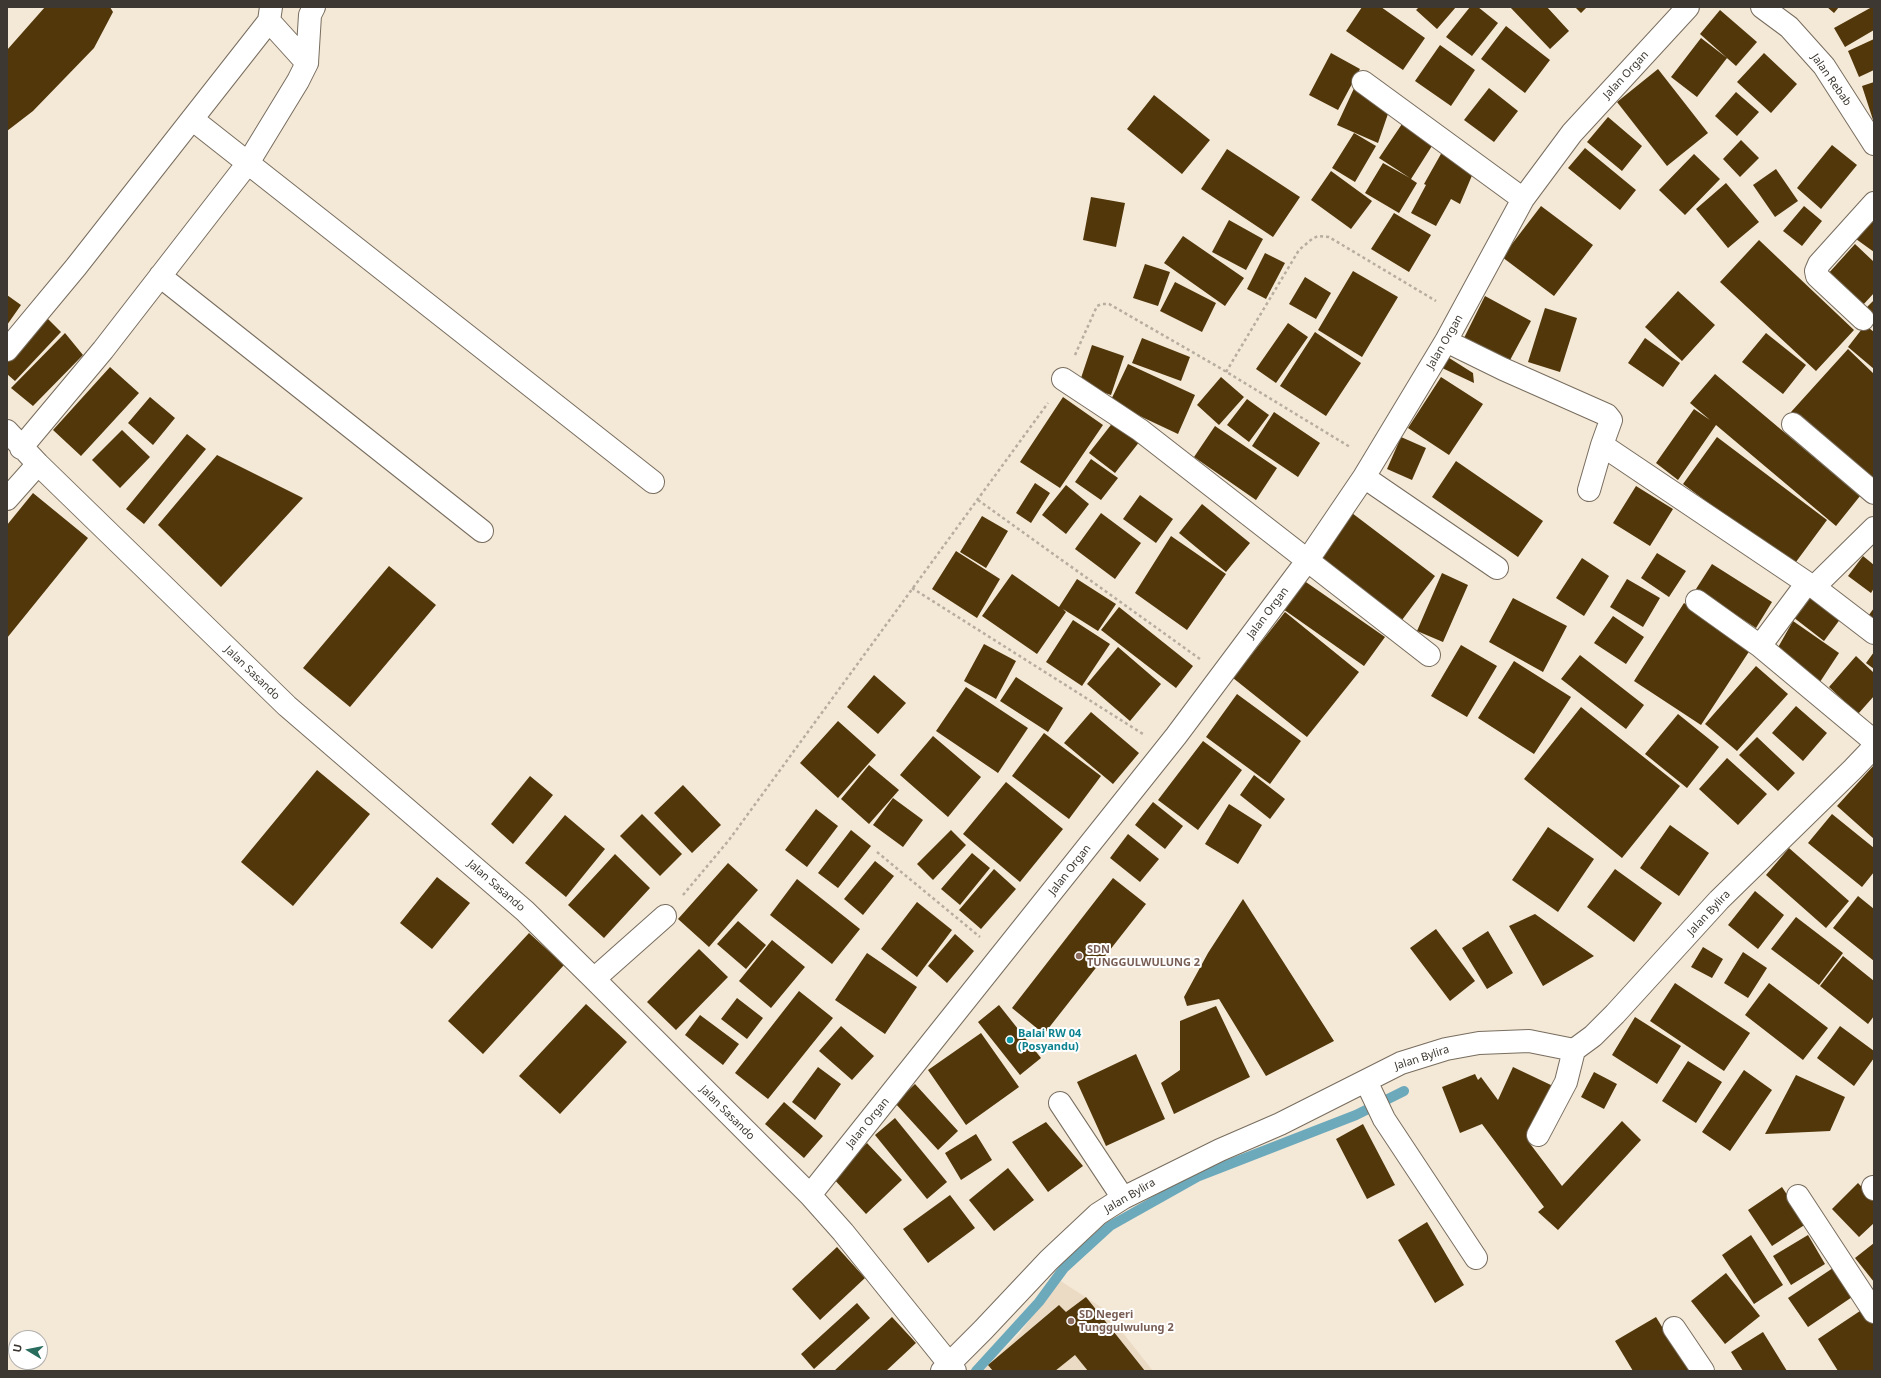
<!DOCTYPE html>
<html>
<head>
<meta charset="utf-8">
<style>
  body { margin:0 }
  #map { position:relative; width:1881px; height:1378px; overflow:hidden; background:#f4e8d7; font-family:"Noto Sans",sans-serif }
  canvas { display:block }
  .frame { position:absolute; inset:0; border:8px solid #3d3831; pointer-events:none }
  .north { position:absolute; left:8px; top:1330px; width:40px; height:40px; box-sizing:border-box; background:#fff; border:1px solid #b1afad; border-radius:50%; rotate:280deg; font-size:11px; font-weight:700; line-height:16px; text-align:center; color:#3d3831 }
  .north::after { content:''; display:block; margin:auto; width:14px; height:18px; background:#286c5d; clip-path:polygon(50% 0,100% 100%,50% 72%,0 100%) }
</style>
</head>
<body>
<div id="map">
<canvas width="1881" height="1378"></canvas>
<div class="frame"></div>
<div class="north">U</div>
</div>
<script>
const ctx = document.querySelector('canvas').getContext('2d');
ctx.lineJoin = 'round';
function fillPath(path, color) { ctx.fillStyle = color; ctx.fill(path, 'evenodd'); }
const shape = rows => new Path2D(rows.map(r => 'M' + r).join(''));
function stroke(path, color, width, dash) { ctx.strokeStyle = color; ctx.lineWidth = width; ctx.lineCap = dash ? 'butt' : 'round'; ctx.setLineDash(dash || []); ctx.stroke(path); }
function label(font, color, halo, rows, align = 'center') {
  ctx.font = font + ' "Noto Sans",sans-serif'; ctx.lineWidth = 4; ctx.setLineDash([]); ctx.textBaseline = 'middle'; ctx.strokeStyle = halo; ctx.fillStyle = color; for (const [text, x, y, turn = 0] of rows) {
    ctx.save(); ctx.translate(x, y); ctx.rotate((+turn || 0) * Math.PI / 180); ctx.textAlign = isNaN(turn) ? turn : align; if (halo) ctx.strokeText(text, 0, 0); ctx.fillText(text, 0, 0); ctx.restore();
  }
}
const built = shape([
  [1059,1280,1104,1309,1153,1371,983,1371,1020,1333]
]);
const stream = shape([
  [976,1371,1039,1302,1064,1268,1110,1226,1199,1176,1356,1115,1404,1091]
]);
const building = shape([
  [45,7,110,7,113,12,94,48,33,111,7,131,7,50],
  [1362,7,1381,7,1425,38,1403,70,1346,31],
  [1419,7,1456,7,1437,29,1416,10],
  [1470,7,1478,7,1498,23,1472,56,1446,37],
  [1510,7,1547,7,1569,31,1550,49],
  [1575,7,1587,7,1581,13],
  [1827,7,1839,7,1834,13],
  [1872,7,1874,8,1874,30,1845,47,1834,28],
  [1720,10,1757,42,1736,66,1700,34],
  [1506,26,1550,60,1525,93,1481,59],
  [1701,38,1727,58,1697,97,1671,77],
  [1874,39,1874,70,1859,77,1848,51],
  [1440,45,1475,70,1451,106,1415,81],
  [1331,53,1360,69,1338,110,1309,95],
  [1764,53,1797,84,1771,113,1737,82],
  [1658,69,1708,133,1667,166,1617,102],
  [1874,82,1874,123,1862,86],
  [1356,84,1391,105,1378,143,1337,125],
  [1489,88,1518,111,1494,142,1464,120],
  [1736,92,1759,112,1737,136,1715,116],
  [1154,95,1210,140,1182,174,1127,129],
  [1608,117,1642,146,1622,171,1587,142],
  [1406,118,1437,138,1411,179,1417,183,1399,213,1365,193,1383,163,1410,178,1379,158],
  [1354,133,1376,146,1355,182,1332,168],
  [1741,140,1759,158,1740,177,1723,159],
  [1446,145,1476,166,1460,204,1451,199,1436,226,1411,213,1426,185,1424,184],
  [1832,145,1857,165,1821,209,1797,188],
  [1585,148,1636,190,1620,210,1568,168],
  [1227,149,1300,197,1273,237,1201,189],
  [1694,154,1720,179,1685,215,1659,190],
  [1776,169,1798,201,1775,217,1753,185],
  [1331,171,1372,201,1351,229,1311,200],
  [1726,183,1759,222,1728,248,1696,209],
  [1091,197,1125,203,1116,247,1083,240],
  [1541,206,1593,245,1554,296,1502,257],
  [1804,206,1822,221,1802,246,1783,231],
  [1394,213,1431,235,1409,272,1371,249],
  [1874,213,1874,252,1856,239],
  [1229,220,1263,239,1246,270,1212,252],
  [1183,236,1244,278,1225,306,1164,263],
  [1759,240,1854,330,1816,371,1720,282],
  [1855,244,1874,262,1874,293,1862,306,1827,275],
  [1265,253,1285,263,1266,299,1247,289],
  [1145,264,1170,272,1158,306,1133,298],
  [1353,271,1398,297,1362,357,1318,330],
  [1305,277,1331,293,1316,319,1289,304],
  [1175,282,1216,303,1202,332,1160,311],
  [1678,291,1715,325,1682,361,1645,327],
  [7,295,21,305,7,325],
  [1485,296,1531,321,1509,362,1464,338],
  [1874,300,1874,320,1864,310],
  [1545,308,1577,318,1560,372,1528,362],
  [43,314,61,332,15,381,7,374,7,352],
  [1288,323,1308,337,1276,383,1256,369],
  [1865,325,1874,332,1874,369,1848,347],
  [1315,332,1361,363,1326,416,1280,386],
  [65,333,83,355,33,406,11,388],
  [1766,333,1806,365,1783,394,1742,362],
  [1142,338,1190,357,1181,381,1132,363],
  [1645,338,1680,363,1663,387,1628,363],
  [1092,345,1124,356,1111,395,1079,384],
  [1848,349,1874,374,1874,484,1872,487,1791,412],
  [1446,356,1473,373,1474,383,1440,367],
  [1128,364,1195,395,1178,434,1110,402],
  [110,367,139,393,81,456,53,430],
  [1715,374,1860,496,1836,526,1716,425,1678,480,1656,463,1694,409,1710,420,1690,403],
  [1221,377,1244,397,1219,425,1197,405],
  [1441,377,1483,404,1449,455,1408,428],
  [150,397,175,418,153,445,128,423],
  [1063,397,1103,425,1060,488,1020,462],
  [1247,399,1269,415,1249,442,1227,425],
  [1274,412,1320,443,1298,477,1252,446],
  [1114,421,1140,441,1115,473,1089,453],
  [1215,426,1277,468,1256,500,1194,457],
  [122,430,150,457,120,488,92,460],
  [187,434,206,449,144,524,126,509],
  [1401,437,1426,448,1412,480,1387,469],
  [1717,437,1827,520,1793,566,1683,484],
  [217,455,303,498,221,587,158,525],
  [1091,459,1118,478,1101,500,1075,482],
  [1456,461,1543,521,1518,557,1432,497],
  [1035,483,1050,493,1031,523,1016,513],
  [1066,485,1089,504,1066,534,1042,515],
  [1636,486,1673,509,1650,546,1613,523],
  [33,493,88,538,7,638,7,525],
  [1140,495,1173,519,1156,543,1123,519],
  [1202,504,1250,543,1226,572,1179,533],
  [1348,510,1435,576,1402,620,1315,553],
  [1101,513,1141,543,1115,579,1075,549],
  [982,516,1008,531,986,568,960,552],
  [1171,536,1226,574,1187,630,1135,593],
  [956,551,1000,579,977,618,932,589],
  [1657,553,1686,571,1669,597,1641,578],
  [1863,556,1874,565,1874,588,1871,593,1848,576],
  [1582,558,1609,576,1584,616,1556,598],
  [1712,564,1772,602,1756,628,1696,589],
  [389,566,436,605,350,707,303,668],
  [1442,573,1468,585,1443,642,1417,631],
  [1012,574,1059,607,1077,579,1116,604,1098,631,1063,609,1066,612,1037,654,982,616],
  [1627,579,1660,598,1643,627,1610,607],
  [1303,580,1385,637,1364,666,1283,609],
  [1810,594,1841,618,1824,641,1793,617],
  [1513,598,1567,626,1543,672,1489,642],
  [1684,603,1752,647,1701,725,1634,681],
  [1119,607,1193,666,1176,688,1101,630],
  [1874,608,1874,625,1866,619],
  [1285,612,1359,672,1307,737,1233,678],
  [1613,616,1644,637,1626,664,1594,643],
  [1073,620,1110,644,1082,686,1046,662],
  [1793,621,1839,653,1818,685,1776,651],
  [984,644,1016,661,996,699,964,681],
  [1461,645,1497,666,1467,717,1431,696],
  [1118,647,1161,684,1130,721,1087,684],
  [1874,652,1874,669,1866,663],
  [1580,655,1644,705,1626,729,1561,679],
  [1856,656,1874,673,1874,696,1858,714,1829,687],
  [1514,661,1571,697,1534,754,1478,718],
  [1756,666,1788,694,1737,751,1705,724],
  [874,675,906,703,878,734,847,707],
  [1016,677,1063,708,1048,732,1000,701],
  [966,687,1028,728,998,773,936,731],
  [1237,694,1301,741,1270,784,1206,737],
  [1796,706,1827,733,1803,761,1772,733],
  [1581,707,1680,786,1622,858,1524,779],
  [1091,712,1139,753,1113,784,1064,743],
  [1678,714,1719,747,1687,788,1645,754],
  [838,721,876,755,838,798,800,763],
  [1044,733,1101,776,1069,819,1012,776],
  [933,736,981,777,948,817,900,775],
  [1757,737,1795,773,1778,791,1739,755],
  [1203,741,1242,770,1198,830,1158,800],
  [1727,758,1767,794,1738,825,1699,789],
  [869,765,899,790,869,824,841,799],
  [1874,765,1874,839,1837,806],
  [317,770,370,814,293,906,241,862],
  [1254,775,1285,799,1270,819,1240,795],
  [530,776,553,795,513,844,491,824],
  [1006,782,1063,829,1020,882,963,834],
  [683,785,721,825,692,853,654,813],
  [893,798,923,820,903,847,873,825],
  [1153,802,1183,826,1165,849,1135,825],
  [1229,804,1262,825,1238,864,1205,844],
  [816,809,838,826,807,867,785,850],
  [642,814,682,854,660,876,620,836],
  [1832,814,1874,848,1874,872,1862,887,1808,843],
  [565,815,605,849,566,897,525,863],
  [1670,825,1709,853,1679,896,1640,868],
  [1548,827,1594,859,1558,912,1512,880],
  [851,830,871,846,838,888,818,873],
  [951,830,966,845,933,880,917,864],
  [1128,834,1159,859,1140,882,1110,858],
  [1789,848,1849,901,1826,928,1766,875],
  [972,853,990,868,960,905,941,889],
  [615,854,650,888,604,938,568,905],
  [875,861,894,876,863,915,844,899],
  [728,863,758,890,709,947,678,919],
  [994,869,1016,889,981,929,959,910],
  [1615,869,1662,903,1634,942,1587,907],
  [437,877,470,903,432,949,400,923],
  [1113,878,1146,904,1044,1034,1012,1008],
  [797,879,860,929,832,964,770,915],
  [1755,891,1784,915,1758,949,1728,925],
  [1858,896,1874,909,1874,961,1833,928],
  [1243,899,1334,1041,1266,1076,1219,999,1187,1006,1184,997,1208,953],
  [917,902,952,930,917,977,881,949],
  [1535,914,1594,956,1543,986,1509,926],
  [1796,917,1843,953,1819,985,1771,949],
  [738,921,766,945,746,969,717,944],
  [1436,929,1475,981,1450,1001,1410,948],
  [1488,931,1513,973,1487,989,1462,948],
  [529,933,564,965,483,1054,448,1021],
  [955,934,974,951,947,983,928,966],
  [772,940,805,967,771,1008,739,981],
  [1703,947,1723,959,1712,978,1691,967],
  [699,949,728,977,676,1030,647,1002],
  [1743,952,1767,968,1748,998,1724,983],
  [867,953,917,987,885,1034,835,1000],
  [1843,956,1874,981,1874,1016,1868,1024,1820,986],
  [1675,983,1750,1033,1724,1071,1650,1021],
  [1769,983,1828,1028,1803,1060,1745,1015],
  [799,991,833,1018,768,1099,735,1073],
  [737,998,763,1018,747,1039,721,1019],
  [586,1004,627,1042,560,1114,519,1076],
  [999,1005,1041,1058,1020,1075,978,1022],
  [1216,1006,1250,1077,1174,1114,1161,1083,1180,1070,1180,1021],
  [700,1015,739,1044,723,1065,685,1035],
  [1635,1017,1681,1046,1657,1084,1612,1055],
  [841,1026,874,1056,852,1080,819,1051],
  [1840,1026,1874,1051,1874,1058,1854,1086,1817,1058],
  [981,1033,1019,1087,966,1125,928,1070],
  [1136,1054,1165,1119,1106,1146,1077,1082],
  [1688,1061,1722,1082,1696,1123,1662,1101],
  [818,1067,841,1084,815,1120,792,1102],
  [1513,1067,1553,1086,1528,1141,1562,1186,1622,1121,1641,1140,1558,1230,1538,1212,1544,1207,1482,1124,1460,1133,1442,1087,1475,1074,1478,1080,1481,1077,1498,1100],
  [1744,1070,1772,1090,1730,1151,1702,1132],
  [1594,1072,1617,1084,1604,1109,1581,1097],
  [1796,1075,1845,1097,1830,1131,1765,1134],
  [915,1084,958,1131,938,1150,895,1103],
  [784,1102,823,1136,804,1158,765,1124],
  [895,1118,947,1182,927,1199,875,1135],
  [1046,1122,1083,1166,1048,1192,1012,1142],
  [1363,1124,1395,1185,1367,1199,1336,1139],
  [976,1134,992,1160,961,1180,945,1153],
  [867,1143,902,1180,866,1214,832,1177],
  [1008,1168,1034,1200,994,1231,969,1200],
  [1858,1183,1874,1200,1874,1223,1859,1237,1832,1209],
  [1782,1187,1806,1224,1772,1246,1748,1210],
  [950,1195,975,1228,928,1263,903,1229],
  [1427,1222,1464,1285,1435,1303,1398,1240],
  [1751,1235,1783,1285,1754,1304,1722,1255],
  [1808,1235,1825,1264,1791,1285,1773,1256],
  [1874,1243,1874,1282,1855,1258],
  [837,1247,865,1278,820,1320,792,1289],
  [1839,1264,1858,1293,1808,1327,1788,1298],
  [1726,1273,1760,1316,1725,1344,1691,1301],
  [1086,1297,1145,1371,1088,1371,1075,1355,1055,1371,993,1371,988,1365,1059,1305,1066,1312],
  [857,1303,870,1318,814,1369,801,1354],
  [1866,1307,1874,1319,1874,1371,1838,1371,1818,1339],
  [892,1317,916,1343,886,1371,834,1371],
  [1656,1317,1689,1371,1633,1371,1615,1341],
  [1763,1332,1787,1371,1743,1371,1731,1352]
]);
const path = shape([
  [1075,355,1097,306,1102,304,1109,304,1220,368,1350,447],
  [1226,372,1299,250,1312,239,1318,236,1329,237,1436,301],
  [978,500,1200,659],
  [912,588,1143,734],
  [877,852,980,937],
  [683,895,729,840,1048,403]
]);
const minor = shape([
  [1762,7,1789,27,1824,66,1874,144],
  [307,63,310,15,314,7],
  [1363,82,1523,199],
  [192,119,653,482],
  [160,276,482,531],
  [1863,319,1817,276,1816,271,1819,264,1874,203],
  [1446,341,1503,369,1607,415,1611,420,1602,445,1807,583],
  [7,350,76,267,269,21,271,7],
  [1063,379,1140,430,1429,655],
  [1793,424,1874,493],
  [7,431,38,464,287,706,525,911,594,979,810,1195,843,1232,955,1371],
  [21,448,103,350,248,163,298,81,307,63,269,21],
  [1364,477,1497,568],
  [1589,490,1602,445],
  [7,499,38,464],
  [1814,587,1874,633],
  [1697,601,1760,646,1874,741],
  [1760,646,1807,583,1814,587,1874,528],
  [594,979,665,916],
  [1366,1081,1384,1119,1476,1258],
  [1060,1103,1123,1198],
  [1538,1135,1566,1082,1574,1050],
  [1873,1187,1874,1189],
  [810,1195,1176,736,1307,561,1364,477,1446,341,1523,199,1572,133,1688,7],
  [1798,1196,1874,1312],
  [1674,1328,1703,1371],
  [942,1371,983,1330,1049,1260,1098,1214,1123,1198,1220,1150,1280,1124,1401,1063,1446,1049,1479,1043,1529,1041,1574,1050,1593,1036,1615,1014,1719,900,1853,769,1874,747]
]);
const markers = [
  [1079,956,4,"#8d6e63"],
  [1010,1040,4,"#0f9aa8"],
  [1071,1321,4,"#8d6e63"]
];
const streetNames = [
  ["Jalan Organ",1626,75,-47],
  ["Jalan Rebab",1831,80,55],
  ["Jalan Organ",1445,342,-60],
  ["Jalan Organ",1268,613,-53],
  ["Jalan Sasando",252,673,44],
  ["Jalan Organ",1070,870,-52],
  ["Jalan Sasando",496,886,41],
  ["Jalan Bylira",1709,913,-47],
  ["Jalan Bylira",1422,1058,-18],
  ["Jalan Sasando",727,1113,45],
  ["Jalan Organ",868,1123,-51],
  ["Jalan Bylira",1130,1196,-30]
];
const educationNames = [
  ["SDN",1087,950],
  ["TUNGGULWULUNG 2",1087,963],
  ["SD Negeri",1079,1315],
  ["Tunggulwulung 2",1079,1328]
];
const cultureNames = [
  ["Balai RW 04",1018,1034],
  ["(Posyandu)",1018,1047]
];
fillPath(built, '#ecdbc4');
stroke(stream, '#6ca9bb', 10);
fillPath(building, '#51370a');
stroke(minor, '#786d5e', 24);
stroke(path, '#b7aea0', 2.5, [3, 3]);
stroke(minor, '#fff', 22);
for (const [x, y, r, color] of markers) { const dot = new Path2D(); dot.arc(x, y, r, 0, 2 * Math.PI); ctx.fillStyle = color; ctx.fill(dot); stroke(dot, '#fff', 1.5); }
label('11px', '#3d3831', '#fff', streetNames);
label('bold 11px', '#785e54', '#fff', educationNames, 'left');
label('bold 11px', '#0d838f', '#fff', cultureNames, 'left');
</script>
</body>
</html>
